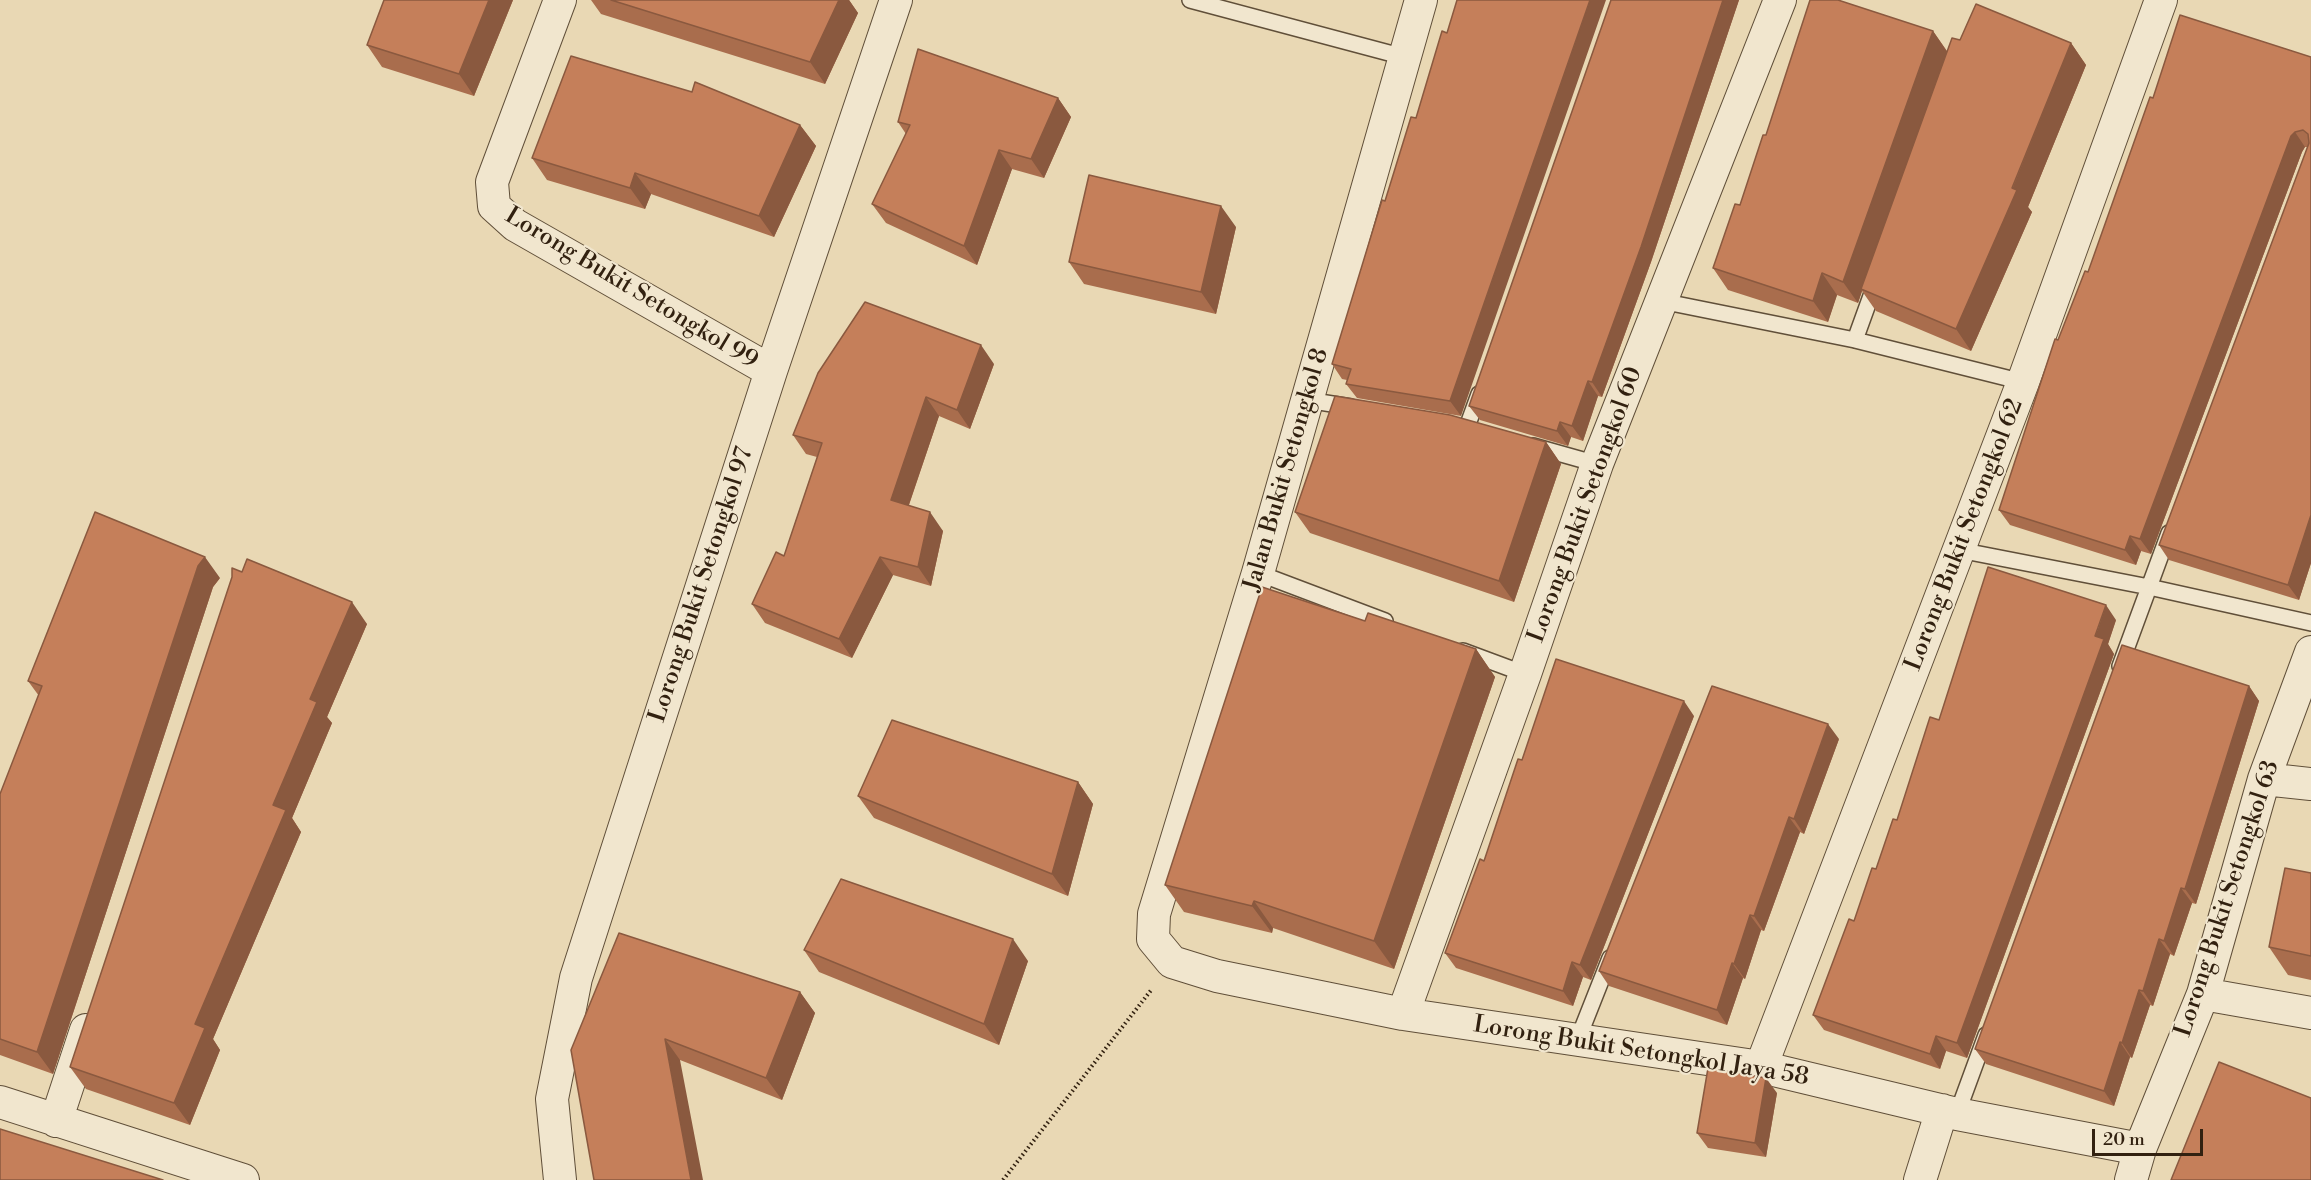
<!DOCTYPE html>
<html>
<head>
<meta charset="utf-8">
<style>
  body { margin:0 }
  #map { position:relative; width:2311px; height:1180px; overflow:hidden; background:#e9d8b4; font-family:"Libre Bodoni",serif }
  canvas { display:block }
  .scale { position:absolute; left:2092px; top:1129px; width:111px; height:27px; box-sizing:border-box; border:3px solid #322110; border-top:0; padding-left:8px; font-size:18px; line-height:21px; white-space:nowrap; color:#322110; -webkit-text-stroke:4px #f1e6ce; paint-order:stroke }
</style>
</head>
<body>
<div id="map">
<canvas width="2311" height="1180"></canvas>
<div class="scale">20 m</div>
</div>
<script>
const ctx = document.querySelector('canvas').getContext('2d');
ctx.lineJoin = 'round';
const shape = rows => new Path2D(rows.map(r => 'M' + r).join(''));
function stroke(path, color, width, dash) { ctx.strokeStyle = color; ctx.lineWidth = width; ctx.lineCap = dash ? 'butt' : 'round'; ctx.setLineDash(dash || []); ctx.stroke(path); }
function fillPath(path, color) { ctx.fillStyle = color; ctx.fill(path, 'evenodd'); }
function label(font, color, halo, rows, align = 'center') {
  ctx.font = font + ' "Libre Bodoni",serif'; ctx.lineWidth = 4.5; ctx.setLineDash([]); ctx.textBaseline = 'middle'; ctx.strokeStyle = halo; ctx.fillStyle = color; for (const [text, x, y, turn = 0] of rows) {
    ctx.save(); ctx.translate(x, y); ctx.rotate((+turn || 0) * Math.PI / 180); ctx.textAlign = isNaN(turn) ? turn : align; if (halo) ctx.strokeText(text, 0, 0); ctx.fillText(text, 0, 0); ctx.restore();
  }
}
const path = shape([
  [1003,1180,1152,989]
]);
const service = shape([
  [1190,0,1404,57],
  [1661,301,1855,340,2023,382],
  [1855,340,1876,282],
  [1307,400,1351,407],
  [1467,427,1479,394],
  [1533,446,1597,464],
  [1959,550,2149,587,2311,623],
  [1258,573,1385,621],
  [1463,651,1525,674],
  [2120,666,2169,533],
  [1578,1039,1610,958],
  [1957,1114,1986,1035]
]);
const minor = shape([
  [560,0,492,182,494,206,515,225,771,371],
  [1421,0,1258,573,1154,914,1153,939,1172,962,1217,976,1403,1014,1761,1067,1957,1114,2140,1149],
  [2264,779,2311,784],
  [2203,994,2311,1013],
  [1403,1014,1525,674,1597,464,1780,0],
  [1761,1067,2023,382,2161,0],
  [0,1102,243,1180],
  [56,1121,86,1030],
  [560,1180,552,1099,576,978,771,371,896,0],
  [1920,1180,1942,1110],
  [2131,1180,2140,1149,2203,994,2264,779,2311,652]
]);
const wall = shape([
  [513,0,474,96,382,67,367,45],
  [591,0,849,0,858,13,825,84,601,14],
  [1611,0,1739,0,1651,262,1602,397,1598,396,1583,441,1571,437,1568,446,1480,420,1469,406],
  [1933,31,1947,51,1960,40,2071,43,2086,65,2028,207,2032,212,1971,351,1876,311,1862,291,1858,303,1837,295,1828,322,1728,290,1713,268,1740,205,1766,135],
  [1447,33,1461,416,1357,398,1346,384,1347,380,1342,379,1332,364,1385,201,1416,118],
  [2311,57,2311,563,2299,600,2169,560,2159,545,2308,147,2305,147,2302,152,2151,554,2141,551,2136,565,2010,525,1999,510,2058,340,2088,272,2153,98],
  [1058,98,1071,117,1044,178,1012,169,977,265,886,223,872,204,906,134,898,122],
  [800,125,816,146,774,237,651,194,645,209,547,180,532,158],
  [1236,227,1216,314,1084,284,1069,262],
  [994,364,970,429,939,416,909,505,943,531,931,586,893,575,852,658,765,623,752,604,784,556,817,457,806,454,793,435],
  [1546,442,1561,464,1514,602,1310,533,1295,512],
  [242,572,367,624,327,717,332,723,292,818,301,832,213,1039,220,1050,190,1125,86,1089,70,1067],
  [220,578,213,587,53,1074,0,1055,0,794,39,696,28,681],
  [2116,620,2108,644,2114,654,1967,1058,1946,1051,1940,1069,1824,1030,1813,1015,1854,921,1939,720],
  [1365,621,1476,649,1495,677,1394,969,1273,928,1272,933,1184,912,1165,885],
  [2249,686,2259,701,2196,904,2192,903,2174,956,2170,954,2153,1006,2150,1005,2132,1058,2130,1057,2114,1106,1986,1064,1975,1049],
  [1694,716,1591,980,1583,977,1573,1006,1456,968,1445,953,1484,861,1522,760],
  [1839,739,1804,834,1800,832,1764,931,1761,930,1745,979,1743,978,1727,1025,1609,986,1599,971],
  [1078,782,1093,804,1068,896,874,818,858,796],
  [2311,873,2311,980,2288,975,2269,947],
  [804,950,1028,961,999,1045,819,972],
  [800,992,815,1013,782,1100,680,1060,571,1050],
  [1777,1093,1766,1157,1708,1148,1697,1133]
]);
const shadedWall = shape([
  [489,0,513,0,474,96,459,74],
  [839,0,849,0,858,13,825,84,810,62],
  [1590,0,1606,0,1461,416,1450,401],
  [1723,0,1739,0,1651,262,1602,397,1592,382],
  [1933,31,1948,53,1861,289,1862,291,1858,303,1843,282],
  [2071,43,2086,65,2028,207,2032,212,1971,351,1956,329],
  [1058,98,1071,117,1044,178,1031,159],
  [800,125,816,146,774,237,759,216],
  [2295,132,2305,147,2302,152,2151,554,2140,539,2291,136],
  [999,150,1012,169,977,265,964,246],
  [635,173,651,194,645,209,630,188],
  [1221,206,1236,227,1216,314,1201,292],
  [1822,273,1837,295,1828,322,1813,301],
  [981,345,994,364,970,429,957,410],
  [1588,381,1598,396,1583,441,1572,426],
  [926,397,939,416,904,519,891,500],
  [1560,422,1571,437,1568,446,1557,431],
  [1546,442,1561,464,1514,602,1499,581],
  [930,512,943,531,931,586,918,567],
  [2311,515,2311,563,2299,600,2288,585],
  [2130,536,2141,551,2136,565,2125,550],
  [205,557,220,578,213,587,53,1074,37,1052,198,566],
  [880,557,893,575,852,658,839,639],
  [352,602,367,624,327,717,332,723,292,818,301,832,213,1039,220,1050,190,1125,174,1103,195,1024,310,699],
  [2106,605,2116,620,2108,644,2114,654,1967,1058,1957,1043],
  [1476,649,1495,677,1394,969,1374,941],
  [2249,686,2259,701,2196,904,2185,889],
  [1684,701,1694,716,1591,980,1580,965],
  [1828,724,1839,739,1804,834,1794,819],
  [1078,782,1093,804,1068,896,1052,874],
  [1789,817,1800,832,1764,931,1754,916],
  [2181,888,2192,903,2174,956,2164,941],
  [1254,901,1273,928,1272,933,1252,906],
  [1750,915,1761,930,1745,979,1734,964],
  [1013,939,1028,961,999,1045,984,1024],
  [2159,939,2170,954,2153,1006,2143,991],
  [1572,962,1583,977,1573,1006,1563,991],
  [1732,963,1743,978,1727,1025,1717,1010],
  [2139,990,2150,1005,2132,1058,2122,1043],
  [800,992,815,1013,782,1100,766,1078],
  [1936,1036,1946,1051,1940,1069,1930,1054],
  [665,1039,680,1060,703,1180,691,1180],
  [2120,1042,2130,1057,2114,1106,2104,1091],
  [1766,1078,1777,1093,1766,1157,1755,1143]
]);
const building = shape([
  [384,0,489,0,459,74,367,45,384,0],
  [611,0,839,0,810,62,611,0],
  [1457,0,1590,0,1450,401,1346,384,1351,369,1332,364,1382,200,1385,201,1411,117,1416,118,1442,31,1447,33,1457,0],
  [1611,0,1723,0,1641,247,1592,382,1588,381,1572,426,1560,422,1557,431,1469,406,1611,0],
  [1810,0,1838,0,1933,31,1843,282,1822,273,1813,301,1713,268,1735,204,1740,205,1763,135,1766,135,1810,0],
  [1976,4,2071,43,2012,188,2017,190,1956,329,1861,289,1952,38,1960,40,1976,4],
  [2180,15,2311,57,2311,515,2288,585,2159,545,2309,143,2308,134,2303,130,2295,132,2291,136,2140,539,2130,536,2125,550,1999,510,2055,339,2058,340,2085,271,2088,272,2150,97,2153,98,2180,15],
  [918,49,1058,98,1031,159,999,150,964,246,872,204,910,125,898,122,918,49],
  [571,56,692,92,695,82,800,125,759,216,635,173,630,188,532,158,571,56],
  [1089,175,1221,206,1201,292,1069,262,1089,175],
  [865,302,981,345,957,410,926,397,891,500,930,512,918,567,880,557,839,639,752,604,776,552,784,556,822,443,793,435,818,373,865,302],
  [1335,396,1450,415,1546,442,1499,581,1295,512,1335,396],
  [95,512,205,557,198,566,37,1052,0,1039,0,794,42,686,28,681,95,512],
  [247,559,352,602,310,699,317,702,273,805,286,810,195,1024,205,1028,174,1103,70,1067,232,577,232,568,242,572,247,559],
  [1988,567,2106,605,2095,636,2104,639,1957,1043,1936,1036,1930,1054,1813,1015,1849,919,1854,921,1872,868,1876,869,1893,819,1897,820,1930,717,1939,720,1988,567],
  [1262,587,1365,621,1368,613,1476,649,1374,941,1254,901,1252,906,1165,885,1262,587],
  [2122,645,2249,686,2185,889,2181,888,2164,941,2159,939,2143,991,2139,990,2122,1043,2120,1042,2104,1091,1975,1049,2122,645],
  [1556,659,1684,701,1580,965,1572,962,1563,991,1445,953,1480,859,1484,861,1518,759,1522,760,1556,659],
  [1712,686,1828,724,1794,819,1789,817,1754,916,1750,915,1734,964,1732,963,1717,1010,1599,971,1712,686],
  [892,720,1078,782,1052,874,858,796,892,720],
  [2285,868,2311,873,2311,956,2269,947,2285,868],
  [841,879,1013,939,984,1024,804,950,841,879],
  [619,933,800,992,766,1078,665,1039,691,1180,594,1180,571,1050,619,933],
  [2219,1062,2311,1098,2311,1180,2171,1180,2219,1062],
  [1708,1068,1766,1078,1755,1143,1697,1133,1708,1068],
  [0,1129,163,1180,0,1180,0,1129]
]);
const streetNames = [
  ["Lorong Bukit Setongkol 99",631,289,31],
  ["Jalan Bukit Setongkol 8",1287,470,-74],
  ["Lorong Bukit Setongkol 60",1586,505,-70],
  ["Lorong Bukit Setongkol 62",1965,535,-69],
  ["Lorong Bukit Setongkol 97",702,585,-72],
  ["Lorong Bukit Setongkol 63",2228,899,-72],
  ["Lorong Bukit Setongkol Jaya 58",1641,1052,9]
];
stroke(service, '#604f39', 18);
stroke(minor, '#604f39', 34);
stroke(path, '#322110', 4, [1.5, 3]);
stroke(service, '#f1e6ce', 15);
stroke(minor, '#f1e6ce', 32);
fillPath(wall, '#a96d4d');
fillPath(shadedWall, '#8a593f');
fillPath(building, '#c57f5a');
stroke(building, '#8a593f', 1.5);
label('24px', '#322110', '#f1e6ce', streetNames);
</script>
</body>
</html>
